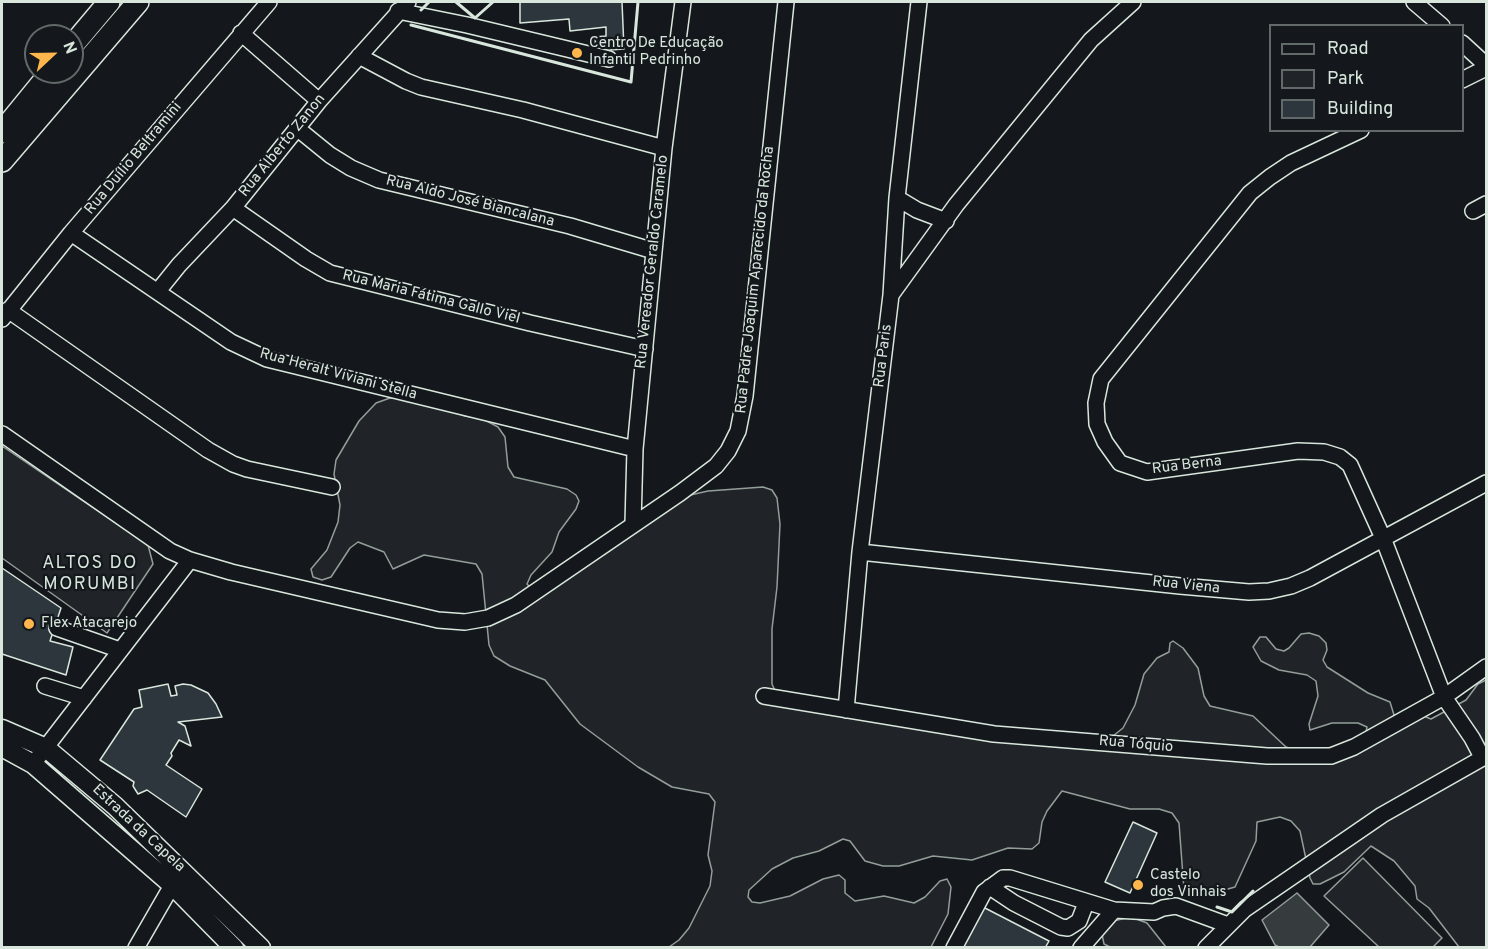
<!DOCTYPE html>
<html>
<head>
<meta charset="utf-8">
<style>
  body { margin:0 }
  #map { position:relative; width:1488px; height:949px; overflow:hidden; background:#14181c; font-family:Overpass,sans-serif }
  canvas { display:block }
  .frame { position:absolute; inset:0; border:3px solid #d8e6dc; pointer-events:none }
  .legend { position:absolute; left:1269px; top:24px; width:195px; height:108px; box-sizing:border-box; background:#14181c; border:2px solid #626a69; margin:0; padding:8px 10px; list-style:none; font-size:18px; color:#d8e6dc }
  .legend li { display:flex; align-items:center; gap:12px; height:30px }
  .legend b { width:30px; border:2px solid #626a69 }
  .north { position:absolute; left:24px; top:24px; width:60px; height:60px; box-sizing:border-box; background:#14181c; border:2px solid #626a69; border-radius:50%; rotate:68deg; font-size:16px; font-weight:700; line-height:24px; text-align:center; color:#d8e6dc }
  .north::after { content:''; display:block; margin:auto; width:21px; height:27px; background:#ffb74d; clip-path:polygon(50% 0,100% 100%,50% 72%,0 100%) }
</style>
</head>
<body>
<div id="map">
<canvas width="1488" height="949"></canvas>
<div class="frame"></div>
<ul class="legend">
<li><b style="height:8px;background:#14181c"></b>Road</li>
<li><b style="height:16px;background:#202428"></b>Park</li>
<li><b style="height:16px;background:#2c363c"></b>Building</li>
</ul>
<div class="north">N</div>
</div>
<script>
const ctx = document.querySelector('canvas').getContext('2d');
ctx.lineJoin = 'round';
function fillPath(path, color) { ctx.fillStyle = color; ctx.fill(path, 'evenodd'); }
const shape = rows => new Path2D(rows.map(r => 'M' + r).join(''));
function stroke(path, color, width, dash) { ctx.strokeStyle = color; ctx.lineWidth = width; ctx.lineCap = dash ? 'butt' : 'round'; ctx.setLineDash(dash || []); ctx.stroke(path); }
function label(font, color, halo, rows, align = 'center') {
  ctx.font = font + ' Overpass,sans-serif'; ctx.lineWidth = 4.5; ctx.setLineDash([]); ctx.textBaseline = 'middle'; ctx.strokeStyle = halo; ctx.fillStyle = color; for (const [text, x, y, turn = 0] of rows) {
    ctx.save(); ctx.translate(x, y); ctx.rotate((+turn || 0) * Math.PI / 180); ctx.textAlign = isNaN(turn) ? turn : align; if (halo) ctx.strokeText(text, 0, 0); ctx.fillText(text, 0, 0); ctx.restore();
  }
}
const green = shape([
  [390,398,411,398,432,402,465,416,481,418,498,427,505,437,508,467,514,477,567,489,576,495,579,501,576,509,559,532,552,552,531,575,527,584,530,587,686,496,708,491,763,487,772,490,777,498,780,524,777,587,772,629,772,684,776,693,838,710,1100,740,1113,736,1123,728,1135,705,1144,674,1157,658,1169,652,1170,643,1173,641,1183,648,1198,668,1204,696,1210,706,1253,716,1286,747,1313,757,1365,737,1367,727,1358,723,1332,723,1310,730,1309,724,1318,696,1316,681,1307,675,1279,670,1261,661,1253,647,1260,637,1266,637,1276,649,1284,651,1289,648,1301,634,1309,633,1319,636,1326,643,1327,650,1323,660,1327,667,1368,693,1390,702,1394,715,1402,715,1424,703,1426,717,1431,719,1466,700,1478,684,1486,680,1486,947,1459,947,1429,908,1417,899,1415,886,1394,861,1371,846,1344,872,1320,884,1313,884,1310,878,1300,831,1291,821,1280,817,1257,822,1256,841,1235,887,1207,895,1184,890,1179,823,1172,813,1159,809,1130,809,1062,791,1047,811,1042,822,1039,843,1032,849,1008,848,972,860,933,856,899,866,883,866,865,861,850,841,843,839,819,851,793,858,772,869,749,890,748,897,752,902,760,903,790,896,823,879,839,875,845,880,845,893,855,901,884,896,914,903,925,897,940,881,947,879,951,887,948,914,931,947,669,947,679,940,689,928,710,886,712,871,708,855,715,802,709,794,672,787,638,767,580,724,545,680,510,666,494,656,489,645,482,574,476,564,424,555,393,569,384,552,358,542,350,548,331,577,322,580,313,577,311,569,327,550,338,522,340,505,334,474,336,460,359,421,376,403,390,398],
  [2,446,148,545,153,564,107,633,2,558,2,446],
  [1363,858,1442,938,1433,947,1379,947,1324,896,1363,858],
  [1131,917,1147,923,1166,947,1110,947,1104,944,1102,934,1113,921,1131,917]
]);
const water = shape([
  [1297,893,1329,925,1310,947,1279,947,1275,945,1262,920,1297,893]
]);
const building = shape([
  [520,2,622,2,624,49,596,51,595,37,606,36,606,27,570,31,569,19,520,23,520,2],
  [2,568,61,608,50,641,73,647,66,675,2,654,2,568],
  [168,684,171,696,177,695,175,686,183,684,191,685,208,693,216,704,222,717,178,722,185,726,191,746,179,740,171,753,172,756,166,765,202,789,186,817,147,790,138,794,133,786,134,782,100,760,134,709,142,707,139,690,168,684],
  [1133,822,1157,833,1130,893,1105,882,1133,822],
  [983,907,1049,941,1045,948,961,948,983,907]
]);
const minor = shape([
  [1414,2,1442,26],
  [398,11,467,25,609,59],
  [241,33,319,101],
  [1462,43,1486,65],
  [359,56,406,81,421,87,523,110,664,148],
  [1462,80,1486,68],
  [298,129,330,155,351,168,379,180,570,226,654,251],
  [1361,130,1291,163,1270,177,1250,193,1101,379,1096,403,1097,424,1105,442,1120,463,1147,472,1298,451,1324,452,1340,457,1350,465,1383,538,1444,697,1472,738,1482,757],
  [897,198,917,210,946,221],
  [233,208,306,259,330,273,530,323,645,349],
  [1473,211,1486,204],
  [71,233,231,342,267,359,635,449],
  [158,291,179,265,233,208,319,101,408,2],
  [891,295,956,205,1091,40,1133,2],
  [8,310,208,450,233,464,247,469,332,487],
  [2,319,71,233,269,2],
  [2,434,170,551,190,560,231,572,438,620,465,622,488,618,516,605,680,493,716,466,728,451,738,431,745,396,786,2],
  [633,524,635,449,664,148,683,2],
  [860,552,1180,586,1249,592,1269,591,1291,586,1310,578,1486,483],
  [57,628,120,650],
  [45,686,84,698],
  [764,696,994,734,1267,756,1331,756,1354,747,1444,697,1486,667],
  [846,710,860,552,891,295,897,198,919,2],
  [33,764,190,560],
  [990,887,1014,903,1061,927,1068,928,1079,921,1086,903],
  [136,948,178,875],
  [954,948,984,892,1003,878,1010,878,1114,910],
  [1081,948,1114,910,1154,912,1163,908,1176,906,1228,925],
  [1206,948,1245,909,1382,815,1486,756]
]);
const major = shape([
  [2,729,46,748,115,806,261,948],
  [2,747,33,764,171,884,234,948]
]);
const highway = shape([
  [72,46,109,2],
  [2,132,51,72],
  [2,161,138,2]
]);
const wall = shape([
  [456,2,475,18,493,2],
  [421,10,429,2],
  [411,25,631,82,638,2],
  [1217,907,1232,912,1253,891]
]);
const markers = [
  [577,53,6,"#ffb74d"],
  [29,624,6,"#ffb74d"],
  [1138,885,6,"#ffb74d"]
];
const poiNames = [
  ["Centro De Educação",589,44],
  ["Infantil Pedrinho",589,61],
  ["Flex Atacarejo",41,624],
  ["Castelo",1150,876],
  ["dos Vinhais",1150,893]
];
const streetNames = [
  ["Rua Alberto Zanon",283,146,-51],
  ["Rua Duílio Beltramini",134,159,-50],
  ["Rua Aldo José Biancalana",470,202,14],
  ["Rua Vereador Geraldo Caramelo",653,262,-84],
  ["Rua Padre Joaquim Aparecido da Rocha",756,280,-84],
  ["Rua Maria Fátima Gallo Viel",431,298,14],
  ["Rua Paris",884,356,-83],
  ["Rua Heralt Viviani Stella",338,375,15],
  ["Rua Berna",1187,466,-7],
  ["Rua Viena",1186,586,6],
  ["Rua Tóquio",1136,745,5],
  ["Estrada da Capela",138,829,43]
];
const quarterNames = [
  ["ALTOS DO",90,564],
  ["MORUMBI",90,585]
];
fillPath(green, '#202428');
stroke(green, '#939e99', 1.5);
fillPath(water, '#363b3e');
stroke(water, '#939e99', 1.5);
fillPath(building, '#2c363c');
stroke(building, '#d8e6dc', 1.5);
stroke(minor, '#d8e6dc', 18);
stroke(major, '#d8e6dc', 21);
stroke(highway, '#d8e6dc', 24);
stroke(minor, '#14181c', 15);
stroke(major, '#14181c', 18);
stroke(highway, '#14181c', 21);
stroke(wall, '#d8e6dc', 3);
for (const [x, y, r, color] of markers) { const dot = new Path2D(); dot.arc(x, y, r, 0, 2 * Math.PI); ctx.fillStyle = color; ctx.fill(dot); stroke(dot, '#14181c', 2); }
label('15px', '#d8e6dc', '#14181c', poiNames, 'left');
label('15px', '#d8e6dc', '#14181c', streetNames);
ctx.letterSpacing = '1.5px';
label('18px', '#d8e6dc', '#14181c', quarterNames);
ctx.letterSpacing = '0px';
</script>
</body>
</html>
